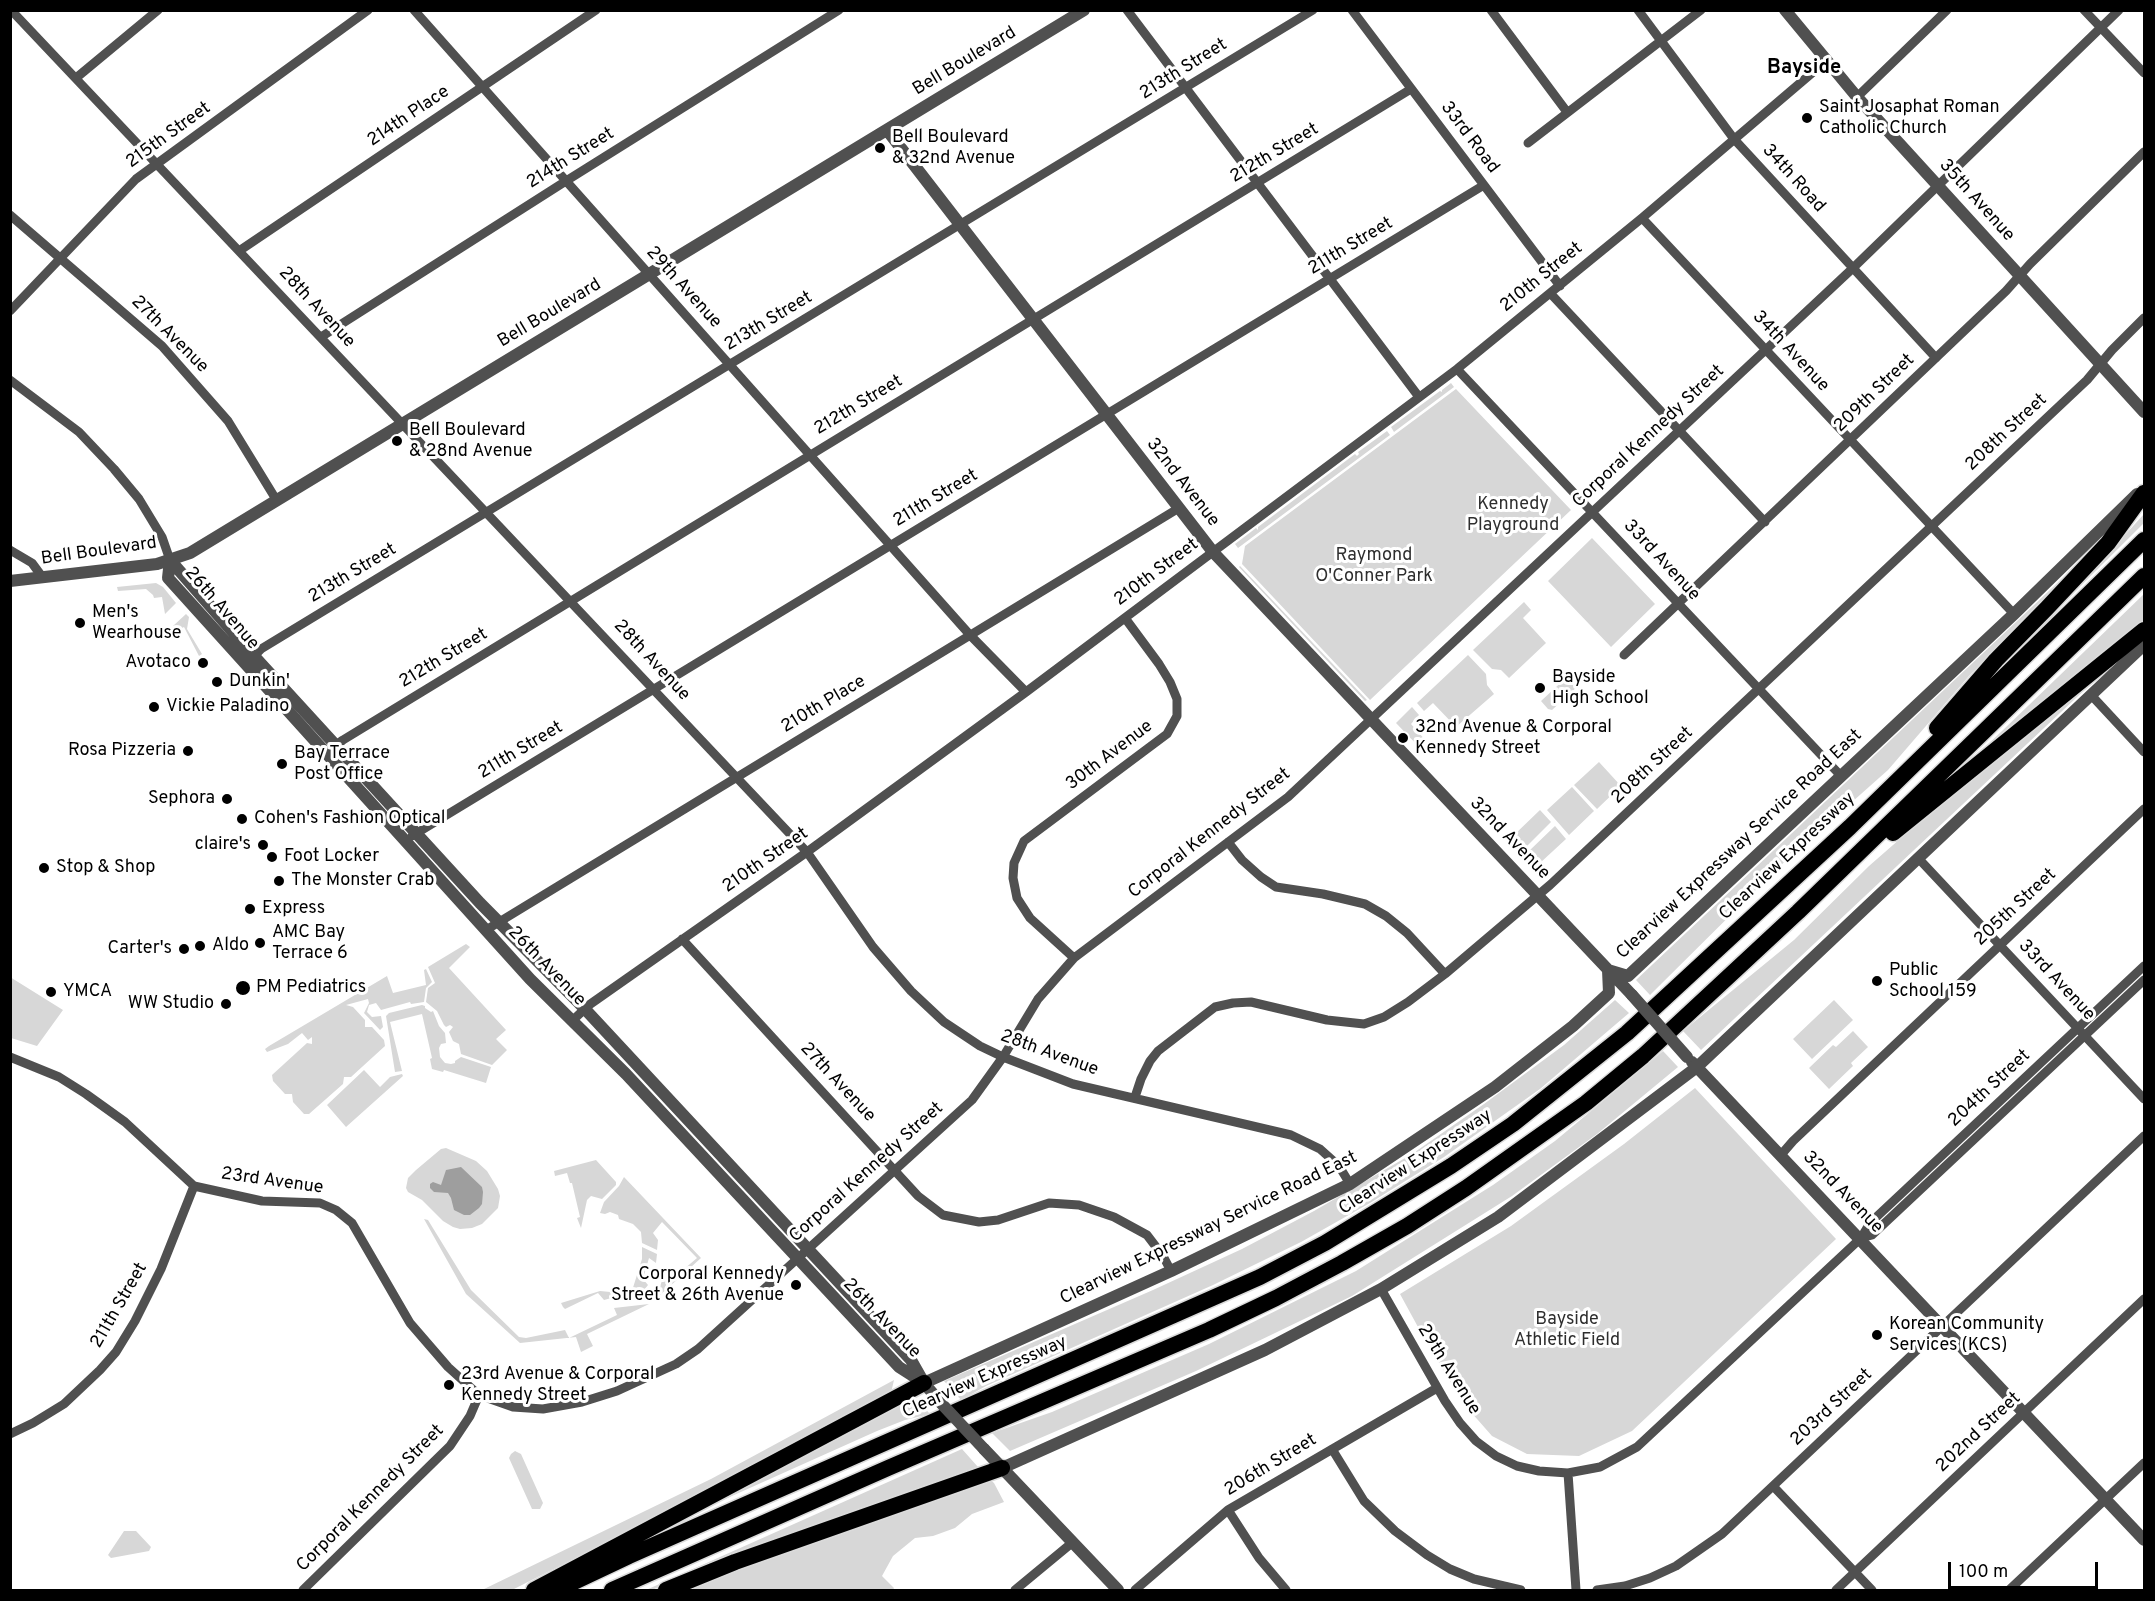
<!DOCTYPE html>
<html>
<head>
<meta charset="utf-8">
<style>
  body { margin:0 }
  #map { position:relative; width:2155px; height:1601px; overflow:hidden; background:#fff; font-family:Overpass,sans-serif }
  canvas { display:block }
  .frame { position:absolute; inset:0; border:12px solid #000; pointer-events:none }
  .scale { position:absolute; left:1948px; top:1562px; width:150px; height:27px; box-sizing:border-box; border:3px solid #000; border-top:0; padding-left:8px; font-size:18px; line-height:21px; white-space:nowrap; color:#000; -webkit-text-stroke:4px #fff; paint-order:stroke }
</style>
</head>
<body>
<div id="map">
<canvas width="2155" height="1601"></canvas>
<div class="frame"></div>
<div class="scale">100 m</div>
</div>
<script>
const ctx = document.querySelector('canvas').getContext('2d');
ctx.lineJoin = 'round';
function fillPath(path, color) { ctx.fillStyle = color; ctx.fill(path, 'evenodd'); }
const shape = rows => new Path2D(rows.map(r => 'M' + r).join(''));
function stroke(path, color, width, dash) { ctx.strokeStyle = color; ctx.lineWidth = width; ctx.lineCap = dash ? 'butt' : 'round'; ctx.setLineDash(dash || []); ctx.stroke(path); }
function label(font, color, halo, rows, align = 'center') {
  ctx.font = font + ' Overpass,sans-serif'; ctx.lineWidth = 6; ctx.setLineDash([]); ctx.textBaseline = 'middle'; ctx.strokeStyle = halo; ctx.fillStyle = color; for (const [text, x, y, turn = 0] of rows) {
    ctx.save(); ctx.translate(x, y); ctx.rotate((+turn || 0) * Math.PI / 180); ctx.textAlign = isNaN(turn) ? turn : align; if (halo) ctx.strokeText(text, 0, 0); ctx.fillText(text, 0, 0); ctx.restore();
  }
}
const green = shape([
  [1451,383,1454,387,1394,432,1391,427,1440,391,1442,392,1442,390],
  [1456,389,1571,510,1370,700,1242,564,1245,546],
  [1387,431,1390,435,1238,548,1235,544,1256,528,1258,530,1258,527,1355,454,1357,456,1359,454,1358,452],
  [2144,514,2144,523,1977,689,2104,558],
  [1592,538,1655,604,1611,647,1548,581],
  [1240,566,1367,700,1365,701,1239,567],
  [2068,573,2071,575,1969,676,1888,770,1780,866,1650,995,1636,980],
  [156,583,163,587,176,603,165,614,162,597,154,598,153,595,146,589,118,591,117,587],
  [2144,594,2144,620,1975,757,2029,705],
  [1524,602,1531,610,1523,618,1546,643,1509,678,1501,670,1492,669,1473,650],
  [186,614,189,617,187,629,202,654,199,656,184,627,176,631,173,626],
  [1468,655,1486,674,1487,685,1494,694,1456,727,1433,703,1424,711,1417,703],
  [2109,667,1701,1050,1683,1031,1794,940,1869,866,1941,803],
  [1568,676,1578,686,1552,710,1548,709,1541,701],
  [1412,707,1419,715,1411,724,1427,742,1420,748,1396,723],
  [1599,762,1621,786,1597,809,1574,785],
  [1572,787,1594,811,1569,835,1547,810],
  [1540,810,1551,822,1526,847,1514,835],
  [1555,826,1566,839,1540,863,1529,851],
  [466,944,470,947,449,968,506,1030,496,1039,507,1050,492,1065,461,1054,459,1044,453,1041,449,1032,453,1027,450,1025,446,1027,444,1025,437,1011,426,1002,428,988,435,983,428,967],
  [426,969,432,982,426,988,424,1002,411,1004,410,1002,381,1010,376,1003,369,1005,367,1012,372,1017,381,1016,383,1027,380,1030,364,1013,369,1003,368,999,346,1005,353,1007,365,1020,365,1027,372,1027,384,1040,385,1046,351,1077,344,1077,343,1084,309,1114,304,1114,293,1102,292,1094,285,1094,273,1081,272,1075,307,1043,312,1044,312,1037,308,1040,302,1033,288,1044,267,1052,265,1049,269,1046,387,976,393,993,426,985,424,970],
  [10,977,63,1010,37,1046,11,1038],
  [1615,1000,1629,1013,1540,1089,1444,1157,1370,1203,1301,1242,1213,1285,986,1386,961,1400,944,1381,1153,1290,1242,1249,1314,1211,1412,1154,1484,1104,1564,1045],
  [1834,1000,1853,1020,1812,1059,1793,1039],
  [422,1005,425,1006,425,1008,431,1012,433,1011,439,1026,445,1033,446,1043,441,1044,439,1048,440,1057,445,1063,451,1064,455,1063,455,1061,461,1057,491,1067,486,1083,444,1070,443,1072,432,1069,430,1059,432,1058,422,1014,390,1022,402,1071,395,1072,386,1016,389,1013],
  [1853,1031,1868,1047,1851,1063,1853,1066,1829,1089,1809,1068,1833,1045,1836,1047],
  [1663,1051,1678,1067,1597,1134,1512,1196,1352,1296,1196,1371,1010,1451,992,1433,1052,1412,1209,1344,1356,1271,1493,1185,1555,1141],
  [364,1070,380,1087,390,1077,402,1074,403,1076,346,1127,327,1105],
  [1695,1088,1836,1239,1632,1431,1579,1456,1527,1454,1492,1436,1463,1403,1424,1338,1400,1294,1511,1226,1624,1144],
  [446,1148,476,1161,487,1171,498,1189,500,1196,498,1208,482,1224,472,1228,460,1229,453,1227,443,1221,422,1200,408,1192,406,1188,408,1178,416,1170,441,1149],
  [596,1160,616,1182,616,1185,602,1199,591,1196,587,1200,581,1228,577,1218,580,1217,572,1183,570,1183,567,1173,555,1176,554,1171],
  [624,1177,701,1258,658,1297,657,1295,664,1275,670,1281,697,1258,662,1222,653,1233,658,1240,657,1250,642,1243,641,1232,633,1224,619,1219,618,1215,610,1212,605,1214,600,1213,604,1202,619,1186],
  [424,1219,428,1220,471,1290,519,1337,526,1338,565,1330,569,1338,617,1315,614,1308,649,1304,587,1334,593,1346,581,1352,576,1337,520,1343,466,1294],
  [642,1247,657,1254,656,1263,649,1258,643,1279,648,1285,645,1289,640,1288,638,1291,647,1294,640,1297,615,1297,604,1300,598,1293,565,1309,563,1307,561,1303,600,1291,631,1294,642,1259],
  [894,1380,891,1393,651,1520,512,1590,482,1590,711,1479],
  [911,1394,930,1414,905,1420,877,1431,656,1530],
  [962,1449,978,1467,763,1543,652,1590,646,1590],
  [515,1451,521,1454,543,1503,540,1509,532,1509,509,1458,511,1454],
  [986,1476,994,1483,1004,1502,972,1514,955,1528,933,1536,915,1538,893,1556,882,1576,894,1588,893,1590,680,1590],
  [124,1531,136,1531,151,1547,149,1551,111,1558,108,1555]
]);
const water = shape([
  [461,1167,482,1187,483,1192,482,1204,479,1208,470,1215,464,1215,454,1210,451,1198,448,1193,434,1192,430,1188,430,1184,433,1182,441,1185,446,1170]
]);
const minor = shape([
  [11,10,807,852,873,947,911,991,944,1022,980,1046,1003,1057,1073,1084,1291,1135,1320,1149,1339,1166,1350,1184],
  [414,10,970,635,1026,692],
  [1127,10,1419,397],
  [1352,10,1560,286],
  [1491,10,1567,112],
  [1638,10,1734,139,1936,358],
  [2084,10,2144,73],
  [76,78,158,10],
  [1857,97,1947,10],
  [1528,143,1701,10],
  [10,215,162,346,228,421,277,501],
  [1642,218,2014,614],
  [239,251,596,10],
  [1550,293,1765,522],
  [10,311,136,179,368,10],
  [321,337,566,181,839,10],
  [1457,369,1841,776],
  [10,380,79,432,114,469,139,499,162,537,170,560],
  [10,550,32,563,43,578],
  [1624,655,2006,291,2030,264,2144,152],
  [251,659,261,649,1313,10],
  [2092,696,2144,752],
  [332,748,343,740,1411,89],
  [412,836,1484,185],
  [1228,842,1242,860,1261,877,1276,887,1323,894,1365,904,1386,916,1407,933,1445,974],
  [1919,859,2144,1099],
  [486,930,1179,508],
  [682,939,918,1196,943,1215,979,1222,998,1220,1049,1203,1079,1205,1114,1217,1147,1235,1163,1256,1171,1271],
  [1074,958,1030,918,1017,898,1013,878,1014,863,1024,841,1167,734,1177,716,1177,699,1170,682,1159,664,1125,618],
  [573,1020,589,1005,807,852,1026,692,1457,369,1642,218,1826,61],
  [10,1057,59,1077,86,1094,125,1122,194,1186,262,1201,320,1203,336,1210,352,1223,410,1323,448,1367,479,1395,513,1407,543,1409,582,1402,617,1391,676,1364,698,1349,972,1100,1003,1057,1038,999,1074,958,1288,797,1853,268,2119,10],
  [1135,1097,1141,1079,1150,1061,1158,1051,1215,1007,1233,1003,1251,1002,1327,1020,1364,1024,1384,1017,1408,1002,1445,974,1550,885,2087,380,2112,350,2144,318],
  [1780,1156,1793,1141,2144,809],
  [1861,1238,1872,1235,2144,980],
  [1381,1289,1445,1401,1460,1423,1476,1441,1496,1456,1517,1466,1539,1471,1568,1473,1600,1467,1637,1447,1861,1238,1870,1223,2144,966],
  [10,1434,33,1423,64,1404,100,1370,116,1352,135,1321,161,1269,194,1186],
  [1332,1449,1364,1501,1395,1531,1427,1555,1450,1569,1474,1579,1521,1590],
  [1568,1473,1576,1590],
  [1773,1486,1872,1590],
  [1228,1510,1259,1558,1286,1590],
  [303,1590,450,1446,470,1416,479,1395],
  [1015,1590,1073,1542],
  [1135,1590,1228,1510,1437,1388],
  [1597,1590,1625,1586,1650,1578,1676,1566,1722,1534,2144,1136],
  [1836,1590,2144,1299],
  [2009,1590,2144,1463]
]);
const tertiary = shape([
  [1785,10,1857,97,2144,412],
  [887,130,1213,552,1632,995],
  [170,560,254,656,480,903,584,1008,911,1360,924,1383,940,1402],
  [170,560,168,578,530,979,626,1074,899,1367,924,1383],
  [10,581,157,564,190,553,1084,10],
  [1692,1062,2144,1540],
  [924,1383,1171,1271,1350,1184,1495,1087,1573,1026,1609,993,1608,970,1628,976,2014,614,2137,494],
  [984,1449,1118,1590],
  [1002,1468,1265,1350,1381,1289,1498,1217,1697,1067,2144,645]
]);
const motorway = shape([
  [1937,728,1996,660,2047,608,2108,543,2144,493],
  [1893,833,2144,630],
  [534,1590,924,1383],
  [557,1590,629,1556,1260,1277,1325,1243,1451,1166,1513,1124,1627,1033,1850,827,2144,540],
  [612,1590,888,1468,1209,1330,1276,1298,1342,1263,1407,1226,1466,1188,1586,1103,1643,1056,1798,912,2144,576],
  [666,1590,735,1562,1002,1468]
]);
const tertiaryBridge = shape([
  [1632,995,1687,1057],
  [940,1402,984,1449]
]);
const markers = [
  [1807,118,6,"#000"],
  [880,148,6,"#000"],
  [397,441,6,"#000"],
  [80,623,6,"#000"],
  [203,663,6,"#000"],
  [217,682,6,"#000"],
  [1540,688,6,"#000"],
  [154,707,6,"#000"],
  [1403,738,6,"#000"],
  [188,751,6,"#000"],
  [282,764,6,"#000"],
  [227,799,6,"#000"],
  [242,819,6,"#000"],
  [263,845,6,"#000"],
  [272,857,6,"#000"],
  [44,868,6,"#000"],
  [279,881,6,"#000"],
  [250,909,6,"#000"],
  [260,943,6,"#000"],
  [200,946,6,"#000"],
  [184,949,6,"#000"],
  [1877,981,6,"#000"],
  [243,988,8,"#000"],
  [51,992,6,"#000"],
  [226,1004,6,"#000"],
  [796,1285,6,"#000"],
  [1877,1335,6,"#000"],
  [449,1385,6,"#000"]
];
const streetNames = [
  ["Bell Boulevard",965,62,-31],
  ["213th Street",1184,70,-32],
  ["214th Place",409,117,-34],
  ["215th Street",169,136,-36],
  ["33rd Road",1469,138,53],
  ["212th Street",1275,154,-31],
  ["214th Street",571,159,-32],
  ["34th Road",1793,179,48],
  ["35th Avenue",1976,201,48],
  ["211th Street",1351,247,-31],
  ["210th Street",1542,278,-39],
  ["29th Avenue",683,288,48],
  ["28th Avenue",316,308,47],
  ["Bell Boulevard",550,314,-31],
  ["213th Street",769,322,-31],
  ["27th Avenue",169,335,45],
  ["34th Avenue",1790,352,47],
  ["209th Street",1875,394,-44],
  ["212th Street",859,406,-31],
  ["208th Street",2007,433,-43],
  ["Corporal Kennedy Street",1649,437,-43],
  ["32nd Avenue",1182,483,52],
  ["211th Street",936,499,-31],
  ["Bell Boulevard",99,552,-8],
  ["33rd Avenue",1661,561,47],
  ["210th Street",1157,573,-37],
  ["213th Street",353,574,-31],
  ["26th Avenue",221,609,49],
  ["212th Street",444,659,-31],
  ["28th Avenue",651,661,47],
  ["210th Place",824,705,-31],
  ["211th Street",521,751,-31],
  ["30th Avenue",1110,756,-37],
  ["208th Street",1653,766,-43],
  ["Corporal Kennedy Street",1210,834,-38],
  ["32nd Avenue",1509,839,46],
  ["Clearview Expressway Service Road East",1740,845,-43],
  ["Clearview Expressway",1788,857,-43],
  ["210th Street",766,861,-35],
  ["205th Street",2016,908,-43],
  ["26th Avenue",546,967,46],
  ["33rd Avenue",2056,981,47],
  ["28th Avenue",1049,1054,20],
  ["27th Avenue",837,1083,47],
  ["204th Street",1990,1089,-43],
  ["Clearview Expressway",1416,1163,-33],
  ["Corporal Kennedy Street",867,1173,-42],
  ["23rd Avenue",272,1182,8],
  ["32nd Avenue",1842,1193,46],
  ["Clearview Expressway Service Road East",1209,1229,-26],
  ["211th Street",120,1306,-60],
  ["26th Avenue",881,1319,46],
  ["29th Avenue",1448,1370,58],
  ["Clearview Expressway",985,1378,-24],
  ["203rd Street",1832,1408,-43],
  ["202nd Street",1979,1433,-43],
  ["206th Street",1271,1466,-31],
  ["Corporal Kennedy Street",371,1499,-45]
];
const poiNames = [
  ["Saint Josaphat Roman",1819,108],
  ["Catholic Church",1819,129],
  ["Bell Boulevard",892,138],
  ["& 32nd Avenue",892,159],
  ["Bell Boulevard",409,431],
  ["& 28nd Avenue",409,452],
  ["Men's",92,613],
  ["Wearhouse",92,634],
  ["Avotaco",191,663,"right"],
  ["Bayside",1552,678],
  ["High School",1552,699],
  ["Dunkin'",229,682],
  ["Vickie Paladino",166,707],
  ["32nd Avenue & Corporal",1415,728],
  ["Kennedy Street",1415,749],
  ["Rosa Pizzeria",176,751,"right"],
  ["Bay Terrace",294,754],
  ["Post Office",294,775],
  ["Sephora",215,799,"right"],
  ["Cohen's Fashion Optical",254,819],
  ["claire's",251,845,"right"],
  ["Foot Locker",284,857],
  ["Stop & Shop",56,868],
  ["The Monster Crab",291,881],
  ["Express",262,909],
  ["AMC Bay",272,933],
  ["Terrace 6",272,954],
  ["Aldo",212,946],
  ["Carter's",172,949,"right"],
  ["Public",1889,971],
  ["School 159",1889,992],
  ["PM Pediatrics",256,988],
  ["YMCA",63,992],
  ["WW Studio",214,1004,"right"],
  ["Corporal Kennedy",784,1275,"right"],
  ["Street & 26th Avenue",784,1296,"right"],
  ["Korean Community",1889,1325],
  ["Services (KCS)",1889,1346],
  ["23rd Avenue & Corporal",461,1375],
  ["Kennedy Street",461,1396]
];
const parkNames = [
  ["Kennedy",1513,505],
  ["Playground",1513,526],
  ["Raymond",1374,556],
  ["O'Conner Park",1374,577],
  ["Bayside",1567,1320],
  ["Athletic Field",1567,1341]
];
const neighbourhoodNames = [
  ["Bayside",1804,69]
];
fillPath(green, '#d7d7d7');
fillPath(water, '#9e9e9e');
stroke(motorway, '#dbdbdb', 19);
stroke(minor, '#505050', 9);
stroke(tertiary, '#505050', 12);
stroke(motorway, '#000', 16);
stroke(tertiaryBridge, '#505050', 12);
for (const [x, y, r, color] of markers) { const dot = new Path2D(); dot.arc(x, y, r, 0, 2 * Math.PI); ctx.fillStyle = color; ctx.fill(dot); stroke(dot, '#fff', 2); }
label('18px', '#000', '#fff', streetNames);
label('18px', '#000', '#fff', poiNames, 'left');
label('18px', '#2e2e2e', '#fff', parkNames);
label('bold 20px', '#000', '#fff', neighbourhoodNames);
</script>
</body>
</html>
